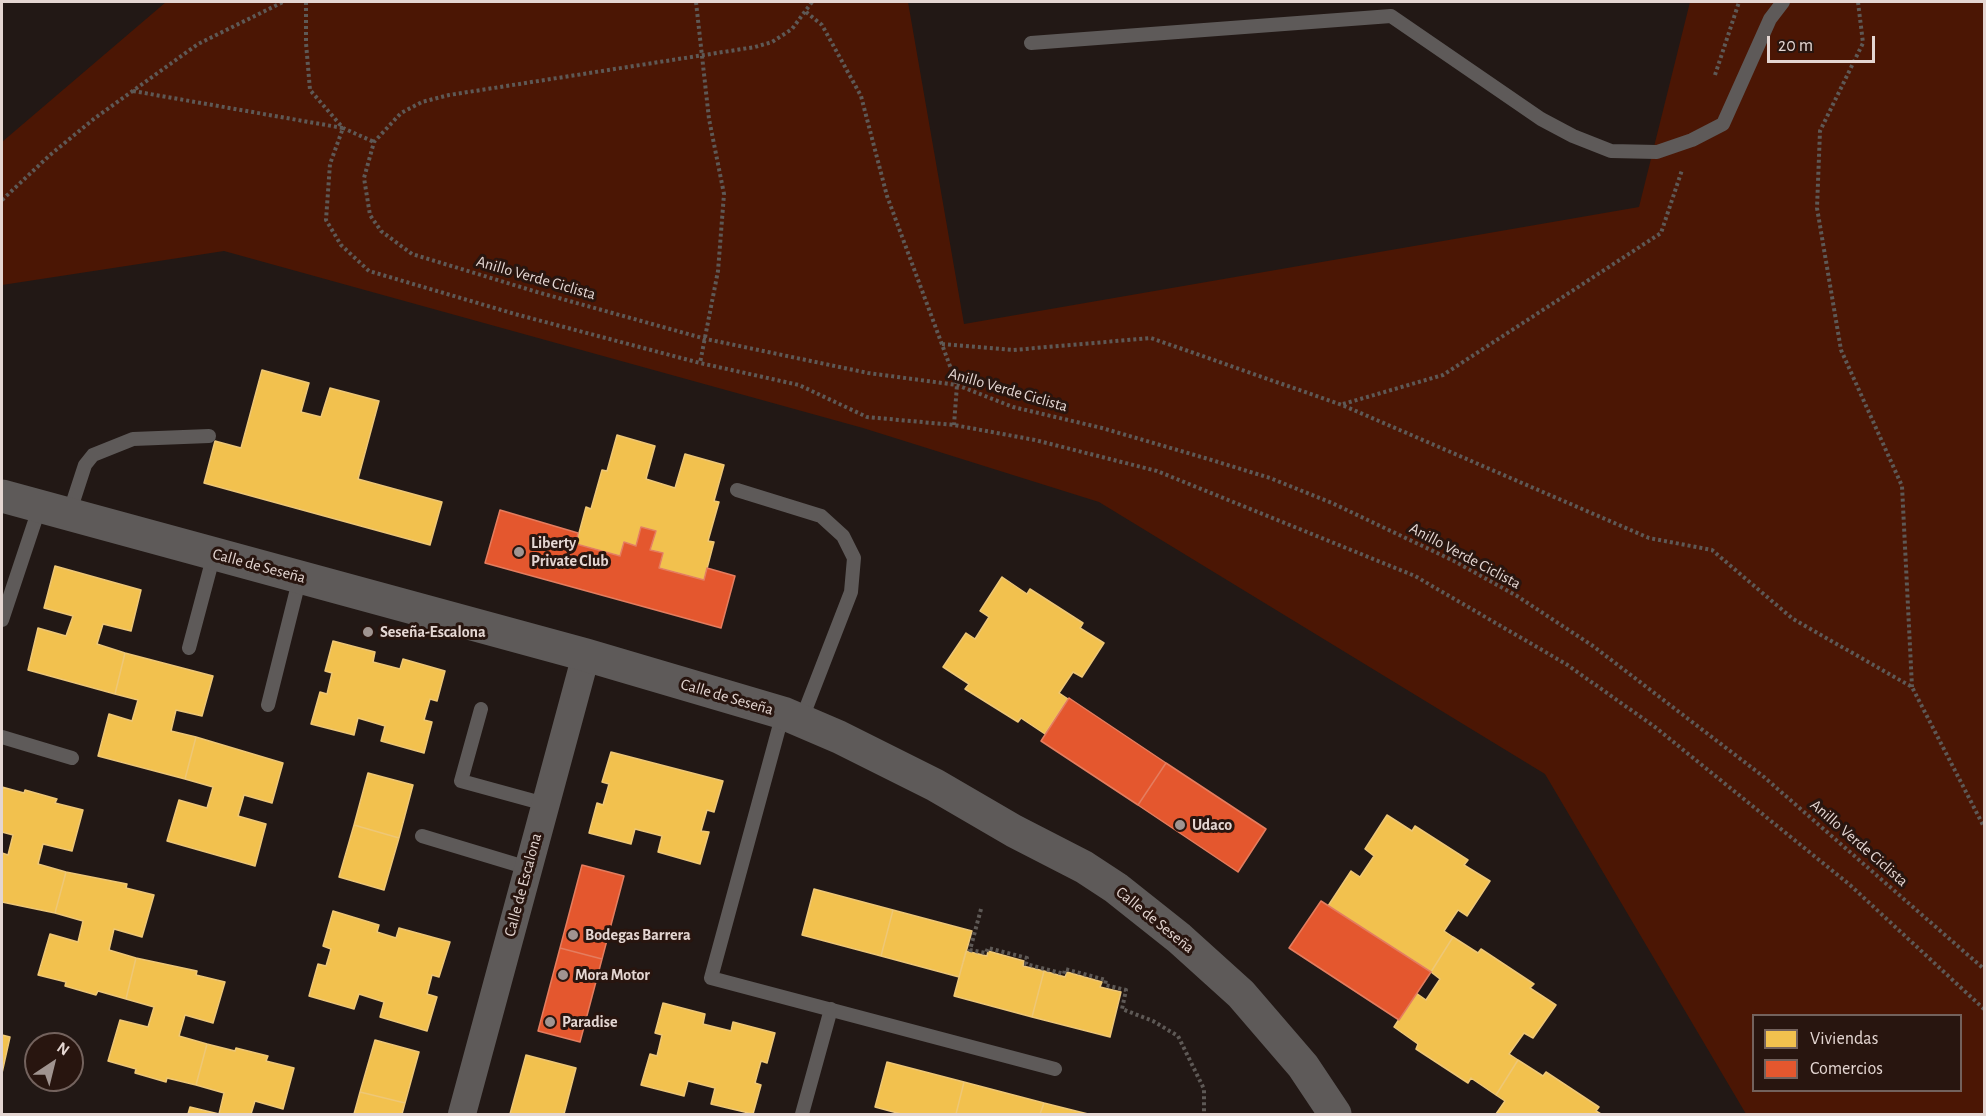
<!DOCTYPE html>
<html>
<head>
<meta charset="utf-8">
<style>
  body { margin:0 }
  #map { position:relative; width:1986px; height:1116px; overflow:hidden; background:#221815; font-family:"Alegreya Sans",sans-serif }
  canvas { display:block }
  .frame { position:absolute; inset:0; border:3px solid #e4d6d2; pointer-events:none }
  .legend { position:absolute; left:1752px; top:1014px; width:210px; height:78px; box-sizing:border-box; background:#28150f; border:2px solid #73625d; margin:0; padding:8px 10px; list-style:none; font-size:18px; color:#e4d6d2 }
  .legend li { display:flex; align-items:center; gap:12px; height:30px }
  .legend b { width:30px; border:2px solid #73625d }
  .north { position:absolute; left:24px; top:1032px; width:60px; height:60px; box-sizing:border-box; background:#28150f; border:2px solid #73625d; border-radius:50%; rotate:35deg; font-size:16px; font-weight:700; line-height:24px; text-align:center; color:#e4d6d2 }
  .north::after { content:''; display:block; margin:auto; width:21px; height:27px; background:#a09490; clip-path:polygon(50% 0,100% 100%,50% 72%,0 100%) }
  .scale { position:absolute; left:1767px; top:36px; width:108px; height:27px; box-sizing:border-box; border:3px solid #e4d6d2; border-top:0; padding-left:8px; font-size:18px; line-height:21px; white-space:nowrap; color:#e4d6d2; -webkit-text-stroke:4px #28150f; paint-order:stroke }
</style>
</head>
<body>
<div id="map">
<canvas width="1986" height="1116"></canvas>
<div class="frame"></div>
<ul class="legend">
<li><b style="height:16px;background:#f2c14e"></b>Viviendas</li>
<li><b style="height:16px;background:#e4572e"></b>Comercios</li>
</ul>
<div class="north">N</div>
<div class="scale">20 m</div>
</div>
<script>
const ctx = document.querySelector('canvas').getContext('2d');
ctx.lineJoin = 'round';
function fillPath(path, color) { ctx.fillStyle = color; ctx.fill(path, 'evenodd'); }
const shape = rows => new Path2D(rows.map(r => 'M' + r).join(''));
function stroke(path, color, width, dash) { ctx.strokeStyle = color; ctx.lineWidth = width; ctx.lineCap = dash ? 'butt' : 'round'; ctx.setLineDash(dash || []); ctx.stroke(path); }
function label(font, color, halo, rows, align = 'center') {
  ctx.font = font + ' "Alegreya Sans",sans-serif'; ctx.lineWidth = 6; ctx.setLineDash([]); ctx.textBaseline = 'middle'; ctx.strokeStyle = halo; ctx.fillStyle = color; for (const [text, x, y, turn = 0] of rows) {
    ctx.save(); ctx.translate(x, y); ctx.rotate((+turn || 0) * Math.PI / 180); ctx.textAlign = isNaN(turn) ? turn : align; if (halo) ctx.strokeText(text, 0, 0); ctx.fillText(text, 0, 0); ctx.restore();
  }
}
const green = shape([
  [166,2,908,2,964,324,1639,207,1690,2,1984,2,1984,1114,1746,1114,1545,774,1099,502,863,428,224,251,2,285,2,142],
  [1754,1016,1960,1016,1960,1090,1754,1090]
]);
const homes = shape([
  [262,370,309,383,301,412,321,417,330,388,379,401,358,479,442,502,430,545,204,483,215,441,241,448,262,370],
  [617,435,655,446,646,479,675,488,685,454,724,465,714,501,719,502,708,541,714,542,704,580,659,568,663,553,650,550,656,531,641,527,636,546,624,542,620,556,576,544,586,507,591,509,602,470,607,471,617,435],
  [55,566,141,590,131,631,103,624,97,644,125,653,115,694,28,670,38,628,66,636,73,616,44,608,55,566],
  [1002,577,1027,594,1030,589,1083,623,1080,628,1104,643,1082,677,1073,672,1059,693,1068,699,1045,734,1021,718,1018,722,965,689,969,684,943,667,966,633,975,639,989,617,980,611,1002,577],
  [333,641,375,652,373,662,400,669,403,659,445,671,437,701,430,699,424,720,432,722,424,753,381,741,385,726,358,718,354,735,311,724,320,692,327,694,332,673,325,671,333,641],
  [125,653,213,676,202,716,176,710,171,731,196,737,185,779,98,756,109,714,132,721,138,700,115,694,125,653],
  [196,737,283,763,272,803,244,795,238,816,266,824,255,866,167,841,179,800,207,808,213,787,185,779,196,737],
  [611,752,723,781,714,812,707,810,701,831,709,832,700,864,658,852,662,836,635,829,631,844,589,833,597,803,603,805,609,784,602,782,611,752],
  [368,773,413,785,399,838,354,825,368,773],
  [2,787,24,793,25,790,57,799,55,803,83,810,72,851,43,844,38,864,66,872,55,913,2,902,2,853,8,855,13,835,2,832,2,787],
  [1387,815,1412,831,1415,826,1468,860,1464,865,1490,881,1467,916,1458,910,1444,931,1453,937,1431,972,1328,906,1351,871,1360,877,1374,856,1365,849,1387,815],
  [354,825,399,838,384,890,339,877,354,825],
  [66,872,127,884,126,888,154,895,142,937,114,929,109,950,136,958,126,999,98,991,96,995,65,986,66,982,38,975,50,934,78,942,83,921,55,913,66,872],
  [814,889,893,910,881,956,802,935,814,889],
  [893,910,972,931,959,977,881,956,893,910],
  [333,911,379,925,377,932,396,938,399,928,450,942,439,977,432,975,427,994,437,997,427,1031,380,1017,384,1002,359,994,354,1009,309,996,318,964,326,966,331,949,323,946,333,911],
  [1453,937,1478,953,1481,949,1534,984,1530,988,1556,1005,1533,1038,1524,1033,1509,1054,1518,1060,1496,1095,1471,1078,1468,1083,1416,1049,1418,1044,1394,1027,1416,993,1426,1000,1440,979,1431,972,1453,937],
  [966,951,987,956,988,951,1024,961,1023,966,1044,971,1032,1017,954,996,966,951],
  [136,958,197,971,196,975,225,982,213,1023,185,1015,179,1036,207,1044,196,1085,167,1078,166,1082,135,1073,136,1069,108,1061,120,1020,148,1027,154,1007,126,999,136,958],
  [1044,971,1065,977,1067,972,1102,982,1100,987,1121,992,1110,1037,1032,1017,1044,971],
  [663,1003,705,1014,703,1024,731,1031,733,1022,775,1033,767,1063,761,1061,755,1083,761,1085,753,1114,711,1104,715,1088,688,1081,684,1096,641,1085,650,1054,657,1056,662,1035,655,1033,663,1003],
  [2,1035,10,1037,2,1073,2,1035],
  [375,1040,419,1052,405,1103,360,1092,375,1040],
  [207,1044,235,1051,236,1048,268,1056,266,1061,294,1068,283,1109,255,1101,251,1114,188,1114,190,1107,219,1114,224,1093,196,1085,207,1044],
  [526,1055,576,1068,564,1114,510,1114,526,1055],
  [1518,1060,1543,1076,1546,1072,1599,1107,1596,1111,1601,1114,1496,1114,1505,1101,1496,1095,1518,1060],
  [887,1062,964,1082,956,1114,901,1114,875,1107,887,1062],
  [964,1082,1044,1103,1040,1114,956,1114,964,1082],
  [360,1092,405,1103,402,1114,354,1114,360,1092],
  [1044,1103,1088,1114,1040,1114,1044,1103]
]);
const shops = shape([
  [500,510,578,533,576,544,620,556,624,542,636,546,641,527,656,531,650,550,663,553,659,568,704,580,707,568,735,576,721,628,485,563,500,510],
  [1069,698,1166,763,1138,805,1041,741,1069,698],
  [1166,763,1266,829,1238,872,1138,805,1166,763],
  [582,865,624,876,602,959,560,948,582,865],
  [1321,901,1431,972,1399,1020,1289,948,1321,901],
  [560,948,602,959,580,1042,538,1031,560,948]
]);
const path = shape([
  [306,2,306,43,310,90,343,128,374,142],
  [696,2,709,119,724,194,718,271,700,363],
  [812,2,792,29,772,42,755,47,449,95,422,102,401,113,374,142,364,178,370,215,381,231,412,254,537,292,706,339,868,373,957,385,1013,407,1102,428,1205,458,1270,478,1332,503,1454,561,1517,596,1593,646,1764,777,1984,969],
  [1858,2,1863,43,1820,131,1817,208,1841,350,1902,486,1912,687],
  [806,12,822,25,861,96,887,196,957,385,954,425],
  [1715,75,1739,2],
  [133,91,343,128,330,164,326,220,341,245,369,271,515,314,700,363,799,385,867,417,954,425,1035,440,1157,471,1415,576,1566,664,1655,727,1850,885,1984,1009],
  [2,200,50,155,95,118,198,44,283,2],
  [942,344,1013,350,1151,338,1342,405,1649,538,1712,550,1793,619,1912,687,1984,827],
  [1343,404,1443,375,1661,233,1682,170],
  [981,909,970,950,986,953,988,948,1027,958,1026,964,1064,974,1065,969,1106,980,1105,985,1126,990,1122,1009,1153,1021,1178,1036,1204,1089,1204,1114]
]);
const service = shape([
  [1031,43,1391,16,1541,119,1573,136,1611,151,1657,152,1692,140,1723,124,1770,19,1783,2],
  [737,490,821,516,843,536,854,558,851,592,801,721],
  [69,514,85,465,93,455,133,439,209,436],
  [2,620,40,506],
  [189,648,214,554],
  [268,705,300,577],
  [481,709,461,781,545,804],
  [783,713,711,978,1055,1069],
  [2,737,72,758],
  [422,836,528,868],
  [802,1114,831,1009]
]);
const minor = shape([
  [462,1114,586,655]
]);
const tertiary = shape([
  [2,496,586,655,783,713,839,737,935,785,1014,831,1084,867,1116,888,1179,938,1241,994,1303,1066,1335,1114]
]);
const markers = [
  [519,552,6,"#a09490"],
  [368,632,6,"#a09490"],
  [1180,825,6,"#a09490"],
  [573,935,6,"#a09490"],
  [563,975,6,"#a09490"],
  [550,1022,6,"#a09490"]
];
const streetNames = [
  ["Anillo Verde Ciclista",536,278,16],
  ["Anillo Verde Ciclista",1008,390,16],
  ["Anillo Verde Ciclista",1465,556,28],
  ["Calle de Seseña",259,566,15],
  ["Calle de Seseña",727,697,16],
  ["Anillo Verde Ciclista",1859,843,41],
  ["Calle de Escalona",523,885,-75],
  ["Calle de Seseña",1155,920,39]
];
const poiNames = [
  ["Liberty",531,543],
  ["Private Club",531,561],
  ["Seseña-Escalona",380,632],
  ["Udaco",1192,825],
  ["Bodegas Barrera",585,935],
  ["Mora Motor",575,975],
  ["Paradise",562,1022]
];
fillPath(green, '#4b1604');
fillPath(homes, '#f2c14e');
stroke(homes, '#eec776', 1.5);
fillPath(shops, '#e4572e');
stroke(shops, '#e47d5f', 1.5);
stroke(path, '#5e5956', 4, [3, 3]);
stroke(service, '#5e5a59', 14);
stroke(minor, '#5e5a59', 28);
stroke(tertiary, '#5e5a59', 33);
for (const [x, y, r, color] of markers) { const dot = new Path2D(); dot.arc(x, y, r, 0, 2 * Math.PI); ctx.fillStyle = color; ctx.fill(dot); stroke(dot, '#28150f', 2); }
label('16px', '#e4d6d2', '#28150f', streetNames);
label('bold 16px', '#e4d6d2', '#28150f', poiNames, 'left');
</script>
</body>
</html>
